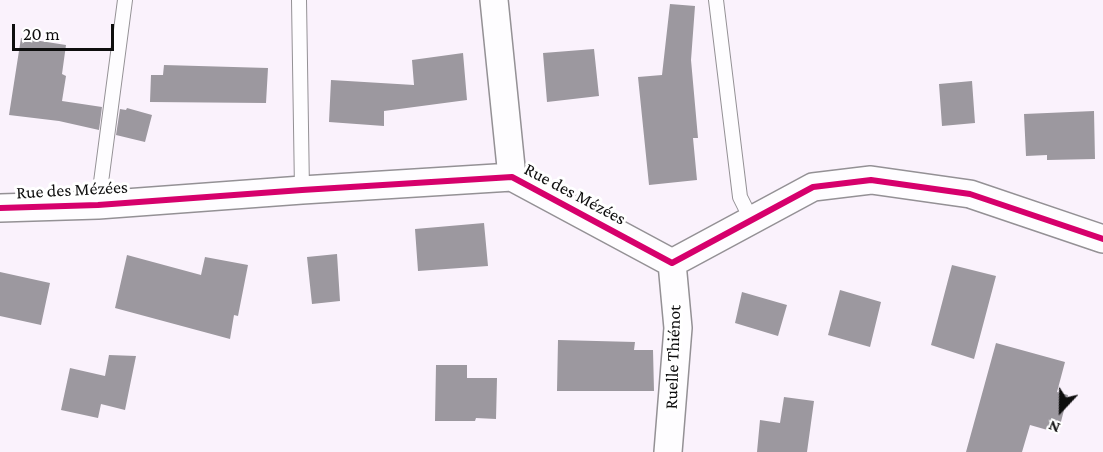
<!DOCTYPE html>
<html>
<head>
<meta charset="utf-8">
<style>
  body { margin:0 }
  #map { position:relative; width:1103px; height:452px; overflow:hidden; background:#faf2fc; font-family:"Crimson Pro",serif }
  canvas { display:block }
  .north { position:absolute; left:1031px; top:380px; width:60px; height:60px; -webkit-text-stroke:4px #fff; paint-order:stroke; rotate:202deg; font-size:16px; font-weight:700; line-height:24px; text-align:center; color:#0e0e0e }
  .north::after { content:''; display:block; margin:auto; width:21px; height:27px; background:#0e0e0e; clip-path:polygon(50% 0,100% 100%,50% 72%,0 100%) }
  .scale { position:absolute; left:12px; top:24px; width:102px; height:27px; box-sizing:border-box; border:3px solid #0e0e0e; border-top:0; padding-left:8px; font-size:18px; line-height:21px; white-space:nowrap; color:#0e0e0e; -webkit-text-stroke:4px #fff; paint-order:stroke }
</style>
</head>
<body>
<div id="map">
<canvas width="1103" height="452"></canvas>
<div class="north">N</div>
<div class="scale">20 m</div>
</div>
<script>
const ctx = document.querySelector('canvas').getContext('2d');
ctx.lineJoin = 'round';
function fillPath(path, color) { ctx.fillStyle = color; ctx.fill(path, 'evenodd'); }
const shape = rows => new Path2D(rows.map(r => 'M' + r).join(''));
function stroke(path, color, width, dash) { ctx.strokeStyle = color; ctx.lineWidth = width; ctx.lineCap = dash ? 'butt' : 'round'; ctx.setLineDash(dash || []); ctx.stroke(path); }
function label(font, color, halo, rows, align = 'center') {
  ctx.font = font + ' "Crimson Pro",serif'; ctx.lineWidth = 6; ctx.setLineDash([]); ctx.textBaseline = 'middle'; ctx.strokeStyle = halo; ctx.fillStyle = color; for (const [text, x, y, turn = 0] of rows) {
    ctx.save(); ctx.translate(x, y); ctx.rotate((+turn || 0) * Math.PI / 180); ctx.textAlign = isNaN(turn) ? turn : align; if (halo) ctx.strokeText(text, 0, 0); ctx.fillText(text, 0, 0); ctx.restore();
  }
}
const building = shape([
  [670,4,695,6,691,60,698,138,693,138,697,180,649,185,638,77,662,75],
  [21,38,66,45,62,74,66,76,62,101,102,107,99,130,59,121,9,115],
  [594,49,599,96,547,102,543,53],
  [463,53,467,100,384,111,384,126,329,122,331,80,414,85,412,60],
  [164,65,268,68,266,103,150,102,151,75,163,75],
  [972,81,975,123,942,126,939,84],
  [127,108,152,115,145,142,116,135,120,109,126,110],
  [1094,111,1095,159,1047,160,1047,155,1026,156,1024,114],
  [484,223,488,266,418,271,415,229],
  [337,254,340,301,312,304,307,257],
  [127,255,201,275,205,257,248,265,238,316,234,315,230,339,115,308],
  [952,265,996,276,974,359,931,345],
  [0,272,50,283,41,325,0,316],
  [840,290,881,302,870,347,828,335],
  [742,292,787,305,778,336,735,323],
  [558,340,635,342,634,350,653,350,654,391,557,391],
  [996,343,1065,362,1057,392,1068,395,1058,433,1030,425,1022,452,966,452],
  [109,355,136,356,125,410,101,404,98,418,61,410,70,368,105,376],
  [436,365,467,365,467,378,497,378,496,419,476,418,475,421,435,421],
  [784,397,814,401,807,452,757,452,760,420,780,423]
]);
const service = shape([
  [299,0,302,190],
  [716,0,740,197,752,221],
  [98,205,125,0]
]);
const minor = shape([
  [494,0,512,177],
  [0,208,98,205,302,190,512,177,672,263,813,187,871,180,970,194,1103,239],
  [668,452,678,328,672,263]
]);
const cycleway = shape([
  [0,208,98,205,302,190,512,177,672,263,813,187,871,180,970,194,1103,239]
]);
const streetNames = [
  ["Rue des Mézées",72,190,-3],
  ["Rue des Mézées",575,194,28],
  ["Ruelle Thiénot",673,357,-88]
];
fillPath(building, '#9c989f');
stroke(service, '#949195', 16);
stroke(minor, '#949195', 30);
stroke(service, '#fefdff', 14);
stroke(minor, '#fefdff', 27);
stroke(cycleway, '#d6006c', 6);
label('18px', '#0e0e0e', '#fff', streetNames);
</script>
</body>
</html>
